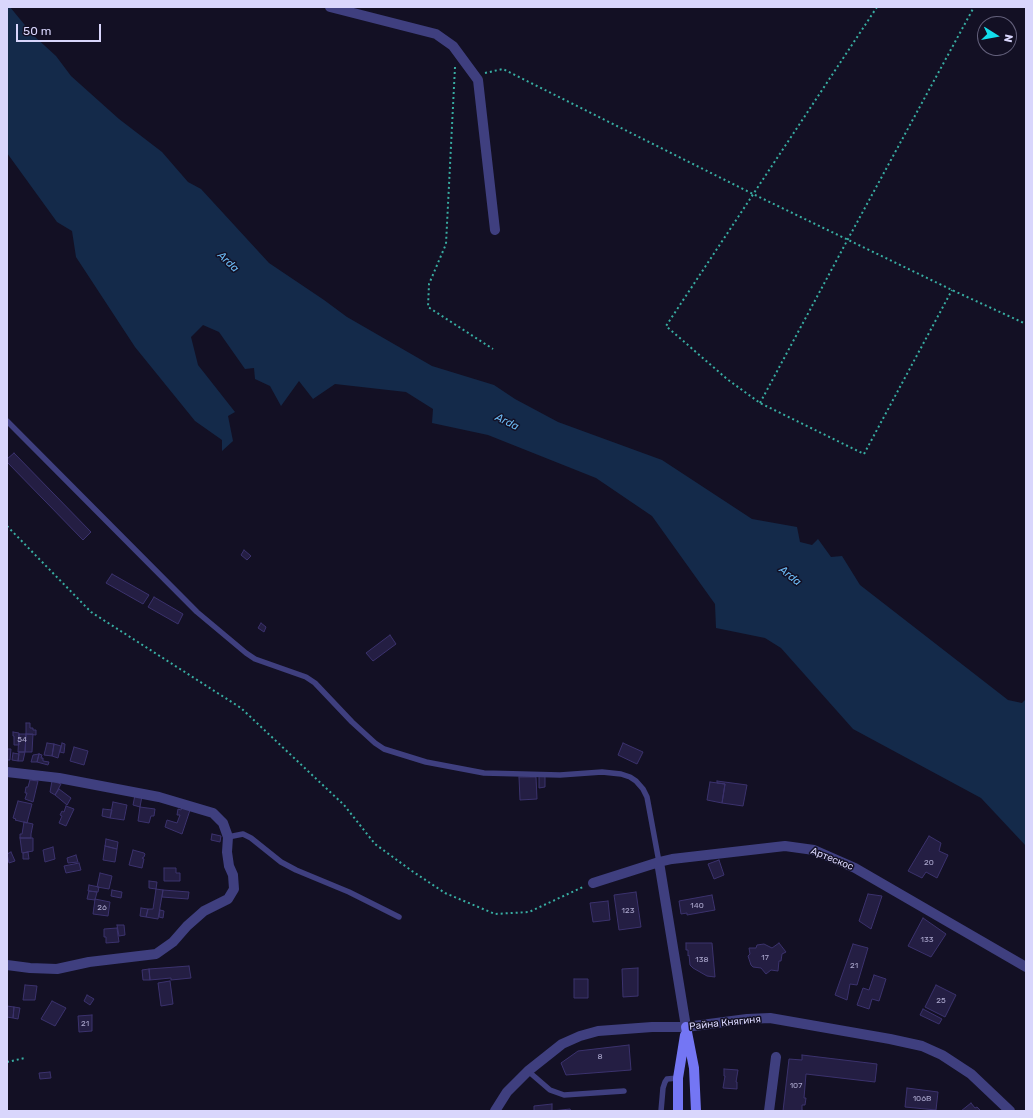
<!DOCTYPE html>
<html>
<head>
<meta charset="utf-8">
<style>
  body { margin:0 }
  #map { position:relative; width:1033px; height:1118px; overflow:hidden; background:#131024; font-family:Rubik,sans-serif }
  canvas { display:block }
  .frame { position:absolute; inset:0; border:8px solid #d9d6fc; pointer-events:none }
  .north { position:absolute; left:977px; top:16px; width:40px; height:40px; box-sizing:border-box; background:#131024; border:1px solid #625f7a; border-radius:50%; rotate:101deg; font-size:11px; font-weight:700; line-height:16px; text-align:center; color:#d9d6fc }
  .north::after { content:''; display:block; margin:auto; width:14px; height:18px; background:#12deec; clip-path:polygon(50% 0,100% 100%,50% 72%,0 100%) }
  .scale { position:absolute; left:16px; top:24px; width:85px; height:18px; box-sizing:border-box; border:2px solid #d9d6fc; border-top:0; padding-left:5px; font-size:12px; line-height:14px; white-space:nowrap; color:#d9d6fc; -webkit-text-stroke:3px #131024; paint-order:stroke }
</style>
</head>
<body>
<div id="map">
<canvas width="1033" height="1118"></canvas>
<div class="frame"></div>
<div class="north">N</div>
<div class="scale">50 m</div>
</div>
<script>
const ctx = document.querySelector('canvas').getContext('2d');
ctx.lineJoin = 'round';
function fillPath(path, color) { ctx.fillStyle = color; ctx.fill(path, 'evenodd'); }
const shape = rows => new Path2D(rows.map(r => 'M' + r).join(''));
function stroke(path, color, width, dash) { ctx.strokeStyle = color; ctx.lineWidth = width; ctx.lineCap = dash ? 'butt' : 'round'; ctx.setLineDash(dash || []); ctx.stroke(path); }
function label(font, color, halo, rows, align = 'center') {
  ctx.font = font + ' Rubik,sans-serif'; ctx.lineWidth = 3; ctx.setLineDash([]); ctx.textBaseline = 'middle'; ctx.strokeStyle = halo; ctx.fillStyle = color; for (const [text, x, y, turn = 0] of rows) {
    ctx.save(); ctx.translate(x, y); ctx.rotate((+turn || 0) * Math.PI / 180); ctx.textAlign = isNaN(turn) ? turn : align; if (halo) ctx.strokeText(text, 0, 0); ctx.fillText(text, 0, 0); ctx.restore();
  }
}
const water = shape([
  [7,7,10,7,33,35,56,56,71,76,119,119,162,152,188,182,201,189,269,263,324,300,347,317,432,366,494,385,515,399,558,422,662,460,752,519,797,527,800,542,812,545,818,539,831,557,842,556,860,585,1008,700,1022,703,1026,699,1026,846,981,798,853,729,781,648,765,638,716,628,715,604,652,516,596,478,488,435,432,423,433,409,406,392,335,384,313,399,299,381,281,406,270,386,255,379,254,368,245,369,219,332,203,325,191,337,198,365,235,412,228,416,233,441,222,451,222,440,195,421,135,347,76,257,72,231,57,222,7,153]
]);
const building = shape([
  [14,453,91,532,83,540,7,462,7,459,14,453],
  [244,550,251,556,247,560,241,555,244,550],
  [112,574,149,595,143,604,106,583,112,574],
  [154,597,183,614,178,624,148,607,154,597],
  [261,623,266,627,264,632,258,628,261,623],
  [390,635,396,644,373,661,366,653,390,635],
  [26,723,30,723,30,728,33,728,33,730,36,730,36,735,26,734,26,723],
  [13,732,19,733,19,745,14,745,14,736,13,736,13,732],
  [19,734,26,734,25,752,18,752,19,734],
  [26,734,33,734,32,752,25,752,26,734],
  [47,743,54,744,52,756,44,755,47,743],
  [62,743,65,744,64,753,60,752,62,743],
  [623,743,643,752,637,764,618,755,623,743],
  [54,744,61,746,58,758,52,756,54,744],
  [74,747,88,751,84,765,70,761,74,747],
  [7,749,11,749,10,760,7,760,7,749],
  [19,752,25,752,23,761,18,761,19,752],
  [13,753,19,754,18,761,12,760,13,753],
  [39,754,42,755,41,758,43,758,43,761,49,762,48,765,37,762,39,754],
  [39,754,37,762,31,762,33,755,39,754],
  [539,776,545,776,545,787,539,788,539,776],
  [519,777,536,777,537,799,520,800,519,777],
  [30,780,38,781,33,802,25,799,27,793,25,793,26,787,28,787,30,780],
  [52,781,61,784,55,795,50,792,52,781],
  [717,781,747,785,743,806,722,803,725,784,717,783,717,781],
  [710,782,725,784,722,803,707,800,710,782],
  [59,789,71,798,67,805,55,795,59,789],
  [135,795,142,796,140,807,133,805,135,795],
  [18,801,32,804,27,823,15,820,16,819,13,818,18,801],
  [113,802,127,805,124,820,110,818,113,802],
  [66,806,74,809,66,826,59,823,62,816,60,815,62,811,64,812,66,806],
  [140,807,155,809,154,816,151,816,149,823,138,821,140,807],
  [182,807,190,810,182,834,165,827,167,820,177,823,180,815,177,815,178,809,181,810,182,807],
  [103,809,112,810,110,818,102,816,103,809],
  [24,822,33,824,31,834,31,838,20,838,20,834,22,834,24,822],
  [212,834,221,836,220,842,211,840,212,834],
  [929,836,941,843,939,851,948,855,937,878,926,872,922,878,908,871,929,836],
  [20,838,33,838,33,851,22,853,20,838],
  [106,839,118,842,117,849,105,846,106,839],
  [105,846,117,849,115,862,103,860,105,846],
  [53,847,55,859,45,862,43,850,53,847],
  [133,850,144,853,145,854,144,857,142,858,144,859,142,868,129,865,133,850],
  [11,852,15,861,9,863,7,854,11,852],
  [28,852,29,859,23,859,23,853,28,852],
  [76,855,78,862,68,863,67,858,76,855],
  [719,860,724,875,714,879,708,864,719,860],
  [79,863,81,870,66,873,64,866,79,863],
  [164,868,176,868,176,873,180,873,180,881,164,881,164,868],
  [100,873,112,876,109,889,97,887,100,873],
  [149,881,157,882,156,889,149,888,149,881],
  [89,885,99,887,98,892,88,891,89,885],
  [156,889,163,890,158,919,146,917,148,909,153,909,156,889],
  [112,890,122,892,121,898,111,896,112,890],
  [163,890,189,892,188,899,162,897,163,890],
  [89,891,97,892,95,900,87,899,89,891],
  [636,892,641,927,619,930,614,895,636,892],
  [868,894,882,896,871,929,859,921,868,894],
  [712,895,715,910,687,915,687,913,681,914,679,901,712,895],
  [95,899,110,902,108,916,93,914,95,899],
  [608,901,610,920,593,922,590,903,608,901],
  [141,908,148,909,146,917,140,916,141,908],
  [160,910,164,911,163,918,159,917,160,910],
  [923,918,946,934,931,957,908,946,923,918],
  [117,925,124,925,125,935,119,936,117,925],
  [117,928,119,942,106,943,106,937,104,937,104,929,117,928],
  [686,943,712,943,715,977,707,976,693,968,690,965,689,955,688,956,688,950,686,950,686,943],
  [779,943,786,952,782,954,781,961,779,961,778,971,771,970,766,974,761,968,753,967,751,965,748,956,750,954,749,948,756,948,757,945,764,944,772,948,779,943],
  [853,944,868,948,857,985,850,984,847,1000,835,995,853,944],
  [189,966,191,978,171,980,171,978,150,980,149,969,189,966],
  [638,968,638,996,623,997,622,969,638,968],
  [149,969,150,980,143,980,142,970,149,969],
  [874,975,886,979,879,1001,872,999,869,1009,857,1005,863,988,869,990,874,975],
  [574,979,588,979,588,998,574,998,574,979],
  [170,981,173,1004,161,1006,158,983,170,981],
  [25,985,37,986,35,1000,23,1000,25,985],
  [936,985,956,995,945,1017,925,1007,936,985],
  [87,995,94,999,90,1005,84,1001,87,995],
  [52,1001,66,1008,55,1026,41,1019,52,1001],
  [7,1006,14,1007,13,1018,7,1017,7,1006],
  [14,1007,20,1008,18,1019,13,1018,14,1007],
  [923,1009,942,1019,939,1024,920,1015,923,1009],
  [92,1015,92,1031,79,1032,78,1016,92,1015],
  [629,1045,631,1070,566,1075,561,1063,578,1051,629,1045],
  [802,1055,877,1064,875,1082,806,1074,804,1098,806,1098,805,1105,802,1105,802,1110,804,1111,783,1111,789,1059,802,1060,802,1055],
  [724,1069,738,1070,736,1082,737,1082,737,1089,723,1088,725,1076,724,1076,724,1069],
  [50,1072,51,1078,40,1079,39,1073,50,1072],
  [907,1088,938,1092,936,1110,905,1107,907,1088],
  [971,1103,975,1108,977,1107,981,1111,961,1111,971,1103],
  [552,1104,552,1111,570,1109,571,1111,534,1111,534,1106,552,1104]
]);
const path = shape([
  [877,7,666,326,727,379,760,403,864,454,952,290],
  [455,67,446,244,429,284,428,307,493,349],
  [485,73,503,69,753,194,952,290,1026,324],
  [760,403,848,239,974,7],
  [7,526,91,612,241,708,344,805,375,844,412,871,445,893,495,914,529,912,583,887],
  [7,1062,25,1058]
]);
const service = shape([
  [7,421,197,612,246,653,255,659,306,677,315,683,352,722,375,743,384,749,426,762,484,773,560,775,602,772,621,774,630,777,636,781,643,789,647,797,659,862],
  [228,837,243,834,251,838,281,862,296,870,349,892,399,917],
  [528,1071,550,1090,564,1095,624,1091],
  [661,1111,663,1088,665,1082,667,1079,678,1078]
]);
const minor = shape([
  [330,7,436,34,453,46,478,80,495,230],
  [7,772,59,778,159,797,213,813,223,823,228,837,227,852,229,866,233,875,234,889,228,899,204,911,187,926,173,942,156,954,89,962,57,969,30,968,7,965],
  [659,862,686,1027],
  [593,883,659,862,672,859,785,846,814,850,855,868,1026,967],
  [495,1111,507,1092,528,1071,562,1044,580,1036,598,1031,652,1027,686,1027,747,1019,770,1018,890,1039,922,1046,942,1055,971,1074,1010,1111],
  [769,1111,776,1057]
]);
const secondary = shape([
  [686,1027,694,1068,696,1111],
  [678,1111,678,1078,685,1035]
]);
const numberNames = [
  ["54",22,740],
  ["20",929,863],
  ["140",697,906],
  ["26",102,908],
  ["123",628,911],
  ["133",927,940],
  ["17",765,958],
  ["138",702,960],
  ["21",854,966],
  ["25",941,1001],
  ["21",85,1024],
  ["8",600,1057],
  ["107",796,1086],
  ["106В",922,1099]
];
const streetNames = [
  ["Артескос",832,859,22],
  ["Райна Княгиня",725,1023,-6]
];
const waterNames = [
  ["Arda",228,262,43],
  ["Arda",507,422,26],
  ["Arda",790,576,39]
];
fillPath(water, '#142a4a');
fillPath(building, '#241e43');
stroke(building, '#3b326d', 1);
stroke(path, '#38ada2', 2, [2, 3]);
stroke(service, '#3f3f7f', 5.5);
stroke(minor, '#3f3f7f', 10);
stroke(secondary, '#7476f4', 10);
label('8px', '#aca8ce', null, numberNames);
label('10px', '#d9d6fc', '#131024', streetNames);
label('italic 11px', '#6cbaf4', '#131024', waterNames);
</script>
</body>
</html>
